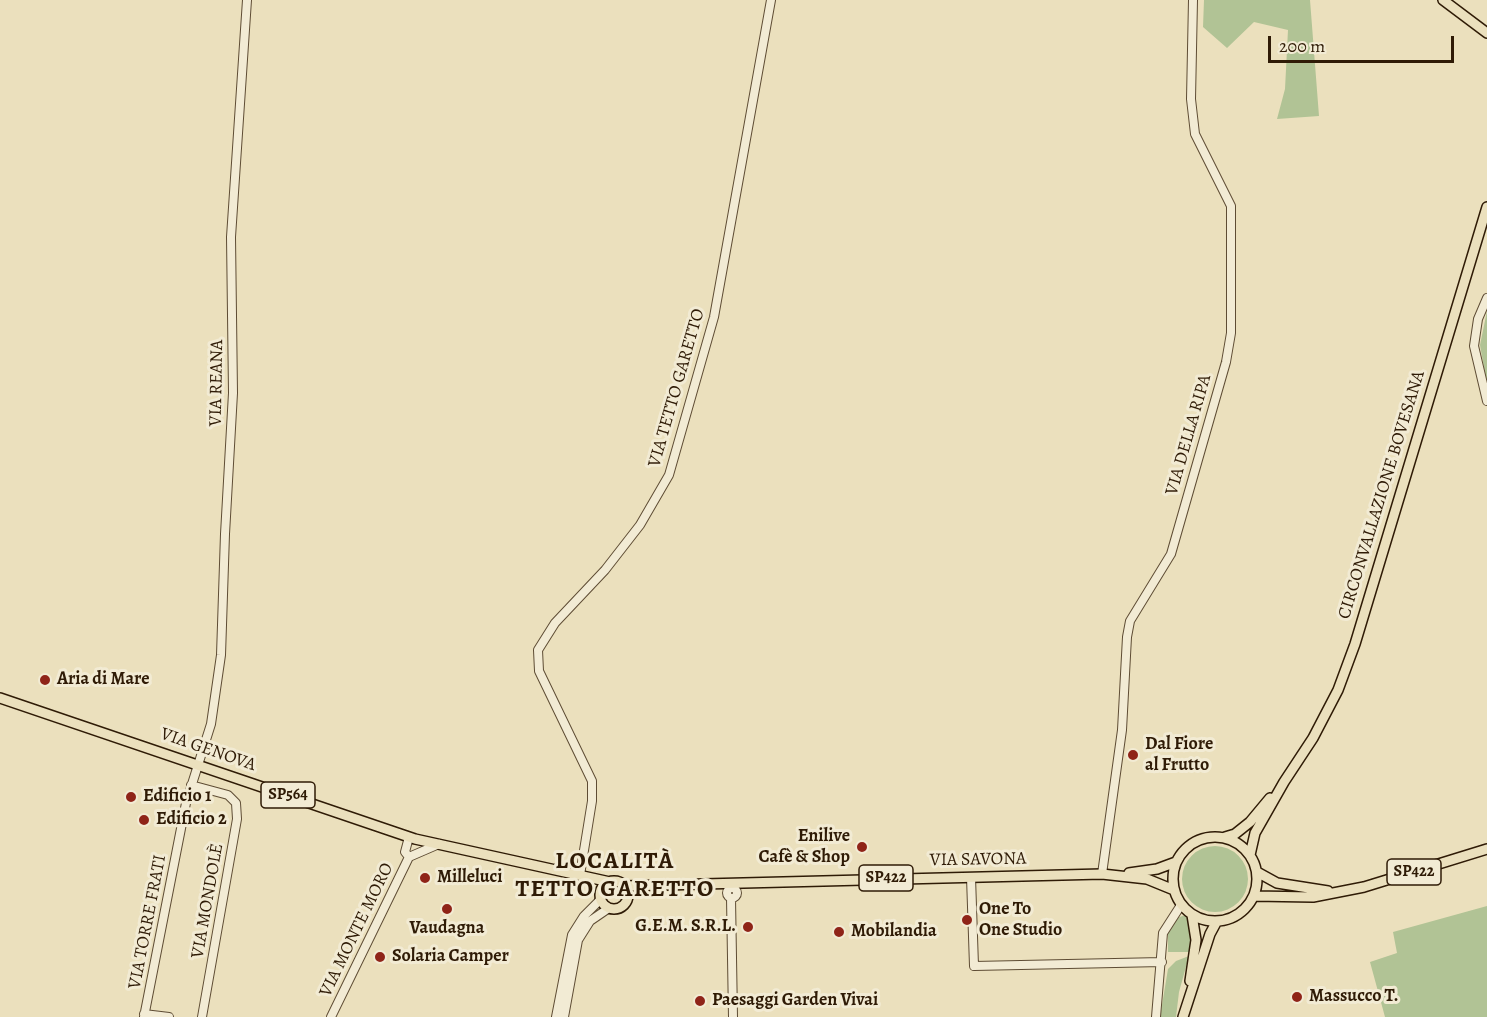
<!DOCTYPE html>
<html>
<head>
<meta charset="utf-8">
<style>
  body { margin:0 }
  #map { position:relative; width:1487px; height:1017px; overflow:hidden; background:#ebe0bd; font-family:Alegreya,serif }
  canvas { display:block }
  .scale { position:absolute; left:1268px; top:36px; width:186px; height:27px; box-sizing:border-box; border:3px solid #2f1b06; border-top:0; padding-left:8px; font-size:18px; line-height:21px; white-space:nowrap; color:#2f1b06; -webkit-text-stroke:4px #f2ebd4; paint-order:stroke }
</style>
</head>
<body>
<div id="map">
<canvas width="1487" height="1017"></canvas>
<div class="scale">200 m</div>
</div>
<script>
const ctx = document.querySelector('canvas').getContext('2d');
ctx.lineJoin = 'round';
function fillPath(path, color) { ctx.fillStyle = color; ctx.fill(path, 'evenodd'); }
const shape = rows => new Path2D(rows.map(r => 'M' + r).join(''));
function stroke(path, color, width, dash) { ctx.strokeStyle = color; ctx.lineWidth = width; ctx.lineCap = dash ? 'butt' : 'round'; ctx.setLineDash(dash || []); ctx.stroke(path); }
function label(font, color, halo, rows, align = 'center') {
  ctx.font = font + ' Alegreya,serif'; ctx.lineWidth = 6; ctx.setLineDash([]); ctx.textBaseline = 'middle'; ctx.strokeStyle = halo; ctx.fillStyle = color; for (const [text, x, y, turn = 0] of rows) {
    ctx.save(); ctx.translate(x, y); ctx.rotate((+turn || 0) * Math.PI / 180); ctx.textAlign = isNaN(turn) ? turn : align; if (halo) ctx.strokeText(text, 0, 0); ctx.fillText(text, 0, 0); ctx.restore();
  }
}
const green = shape([
  [1204,0,1310,0,1319,116,1277,119,1285,89,1288,30,1254,22,1227,48,1203,27],
  [1487,311,1487,385,1480,345],
  '1182 879a33 33 0 1 1 66 0a33 33 0 1 1-66 0Z',
  [1487,906,1487,1017,1385,1017,1370,962,1397,953,1393,932],
  [1185,915,1189,921,1192,937,1191,952,1168,952,1168,930,1177,918],
  [1189,956,1179,992,1176,1017,1160,1017,1168,969,1176,961]
]);
const minor = shape([
  [1487,298,1478,319,1474,346,1487,401],
  [191,785,228,795,236,803,237,819,202,1017],
  [409,837,405,852,409,857],
  [1102,874,1122,730,1127,637,1130,621,1171,554,1226,362,1231,333,1231,206,1195,134,1191,99,1193,0],
  [580,875,592,801,592,781,539,671,538,650,555,623,605,570,640,525,669,475,714,317,771,0],
  [971,877,974,966,1162,962],
  '727 893a5 5 0 1 1 10 0a5 5 0 1 1-10 0Z',
  [731,898,733,1017],
  [144,1014,169,1017],
  [144,1017,186,803,211,724,221,655,225,534,233,393,231,237,247,0],
  [331,1017,409,857,439,844],
  [556,1017,572,935,584,916,601,899],
  [564,1017,578,940,590,921,609,908],
  [1156,1017,1163,933,1181,905]
]);
const major = shape([
  [1443,0,1487,33],
  [0,698,415,839,610,882],
  '1173 879a42 42 0 1 1 84 0a42 42 0 1 1-84 0Z',
  [1225,837,1235,834,1250,822,1270,798],
  [1250,855,1255,833,1284,782,1313,738,1338,690,1355,644,1487,207],
  [1257,872,1277,883,1328,891],
  [1129,873,1157,869,1176,862],
  '600 895a14 14 0 1 1 28 0a14 14 0 1 1-28 0Z',
  [624,886,1102,874,1147,879,1174,890],
  [1254,896,1313,897,1364,887,1487,849],
  [1190,981,1196,940,1192,915],
  [1183,1017,1210,934,1217,921]
]);
const markers = [
  [45,680,6,"#8f2418"],
  [1133,755,6,"#8f2418"],
  [131,797,6,"#8f2418"],
  [144,820,6,"#8f2418"],
  [862,847,6,"#8f2418"],
  [425,878,6,"#8f2418"],
  [447,909,6,"#8f2418"],
  [967,920,6,"#8f2418"],
  [748,927,6,"#8f2418"],
  [839,932,6,"#8f2418"],
  [380,957,6,"#8f2418"],
  [1297,997,6,"#8f2418"],
  [700,1001,6,"#8f2418"]
];
const shields = [
  [288,795,54],
  [1414,872,54],
  [886,878,54]
];
const shieldNames = [
  ["SP564",288,795],
  ["SP422",1414,872],
  ["SP422",886,878]
];
const streetNames = [
  ["VIA REANA",217,383,-89],
  ["VIA TETTO GARETTO",677,388,-74],
  ["VIA DELLA RIPA",1189,435,-74],
  ["CIRCONVALLAZIONE BOVESANA",1382,495,-73],
  ["VIA GENOVA",208,750,19],
  ["VIA SAVONA",978,860,-1],
  ["VIA MONDOLÈ",208,901,-80],
  ["VIA TORRE FRATI",148,922,-79],
  ["VIA MONTE MORO",357,930,-64]
];
const poiNames = [
  ["Aria di Mare",57,680],
  ["Dal Fiore",1145,745],
  ["al Frutto",1145,766],
  ["Edificio 1",143,797],
  ["Edificio 2",156,820],
  ["Enilive",850,837,"right"],
  ["Cafè & Shop",850,858,"right"],
  ["Milleluci",437,878],
  ["One To",979,910],
  ["One Studio",979,931],
  ["G.E.M. S.R.L.",736,927,"right"],
  ["Vaudagna",447,929,"center"],
  ["Mobilandia",851,932],
  ["Solaria Camper",392,957],
  ["Massucco T.",1309,997],
  ["Paesaggi Garden Vivai",712,1001]
];
const districtNames = [
  ["LOCALITÀ",615,862],
  ["TETTO GARETTO",615,890]
];
fillPath(green, '#b1c395');
stroke(minor, '#5e4c34', 10);
stroke(major, '#2f1b06', 12);
stroke(minor, '#f2ebd4', 8);
stroke(major, '#ebe0bd', 9);
for (const [x, y, r, color] of markers) { const dot = new Path2D(); dot.arc(x, y, r, 0, 2 * Math.PI); ctx.fillStyle = color; ctx.fill(dot); stroke(dot, '#f2ebd4', 2); }
for (const [x, y, w] of shields) { const box = new Path2D(); box.roundRect(x - w / 2, y - 13, w, 26, 4.5); ctx.fillStyle = '#f2ebd4'; ctx.fill(box); stroke(box, '#2f1b06', 1.5); }
label('bold 16px', '#2f1b06', null, shieldNames);
label('18px', '#2f1b06', '#f2ebd4', streetNames);
label('bold 18px', '#2f1b06', '#f2ebd4', poiNames, 'left');
ctx.letterSpacing = '1.5px';
label('bold 24px', '#2f1b06', '#f2ebd4', districtNames);
ctx.letterSpacing = '0px';
</script>
</body>
</html>
